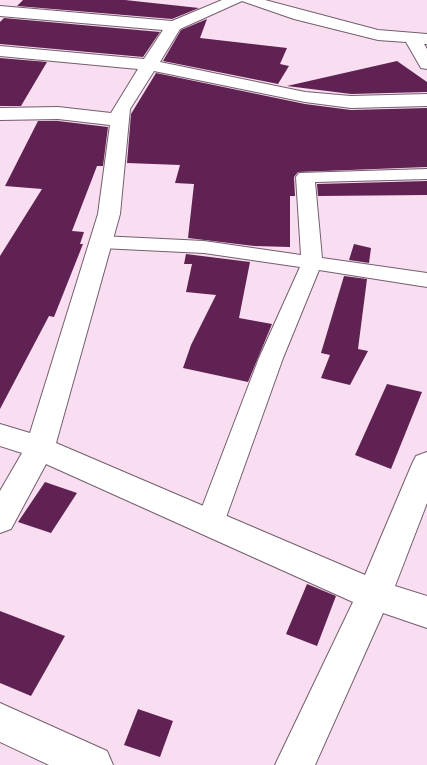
<!DOCTYPE html>
<html>
<head>
<meta charset="utf-8">
<style>
  body { margin:0 }
  canvas { display:block; background:#f8def0 }
</style>
</head>
<body>
<canvas width="427" height="765"></canvas>
<script>
const ctx = document.querySelector('canvas').getContext('2d');
ctx.lineJoin = 'round';
function fillPath(path, color) { ctx.fillStyle = color; ctx.fill(path, 'evenodd'); }
const shape = rows => new Path2D(rows.map(r => 'M' + r).join(''));
function stroke(path, color, width, dash) { ctx.strokeStyle = color; ctx.lineWidth = width; ctx.lineCap = dash ? 'butt' : 'round'; ctx.setLineDash(dash || []); ctx.stroke(path); }
const building = shape([
  [23,0,125,0,199,8,172,19,17,6],
  [4,18,160,32,143,57,0,44,0,22],
  [207,19,200,38,287,48,280,64,289,66,278,84,163,61,181,30],
  [0,58,47,62,21,106,0,106],
  [397,61,427,82,427,92,351,94,287,86],
  [156,73,305,104,351,110,427,108,427,167,298,172,294,177,295,196,290,196,290,247,254,246,188,238,194,184,175,183,180,165,127,163,131,114],
  [38,121,58,121,108,127,103,166,97,166,72,231,84,232,80,244,83,244,54,317,49,316,0,409,0,256,42,189,5,186],
  [427,181,427,195,318,196,317,184],
  [354,244,371,248,369,263,349,260],
  [186,254,250,262,239,318,272,324,248,382,183,368,191,345,216,295,186,292,192,264,184,264],
  [344,276,367,279,358,349,368,351,350,385,321,378,330,355,321,353],
  [387,384,422,392,391,469,355,455],
  [45,482,77,493,51,533,18,522],
  [307,584,336,596,317,646,286,634],
  [0,611,65,636,31,696,0,683],
  [138,709,173,721,160,757,124,745]
]);
const service = shape([
  [427,169,427,179,315,182,322,258,427,273,427,287,319,270,283,358,224,523,220,531,210,534,200,531,196,523,259,358,300,267,204,253,101,248,94,246,91,242,94,238,101,236,204,241,301,255,296,177,299,173,427,169]
]);
const minor = shape([
  [222,0,265,0,378,30,427,34,427,44,424,44,427,49,427,69,421,68,406,42,378,40,294,19,242,1,180,29,160,62,305,92,351,96,427,94,427,106,351,108,305,102,154,71,130,109,120,214,56,443,365,575,412,464,416,456,427,452,427,503,395,586,427,596,427,628,383,613,315,765,275,765,353,602,46,464,11,529,0,533,0,491,22,453,0,446,0,424,30,433,98,214,110,125,58,119,0,120,0,108,58,107,111,113,138,69,0,56,0,46,144,59,163,30,0,16,0,6,172,21,222,0],
  [0,703,107,751,113,765,49,765,0,742,0,703]
]);
fillPath(building, '#602252');
stroke(service, '#745e6d', 2);
stroke(minor, '#745e6d', 2);
fillPath(service, '#fff');
fillPath(minor, '#fff');
</script>
</body>
</html>
